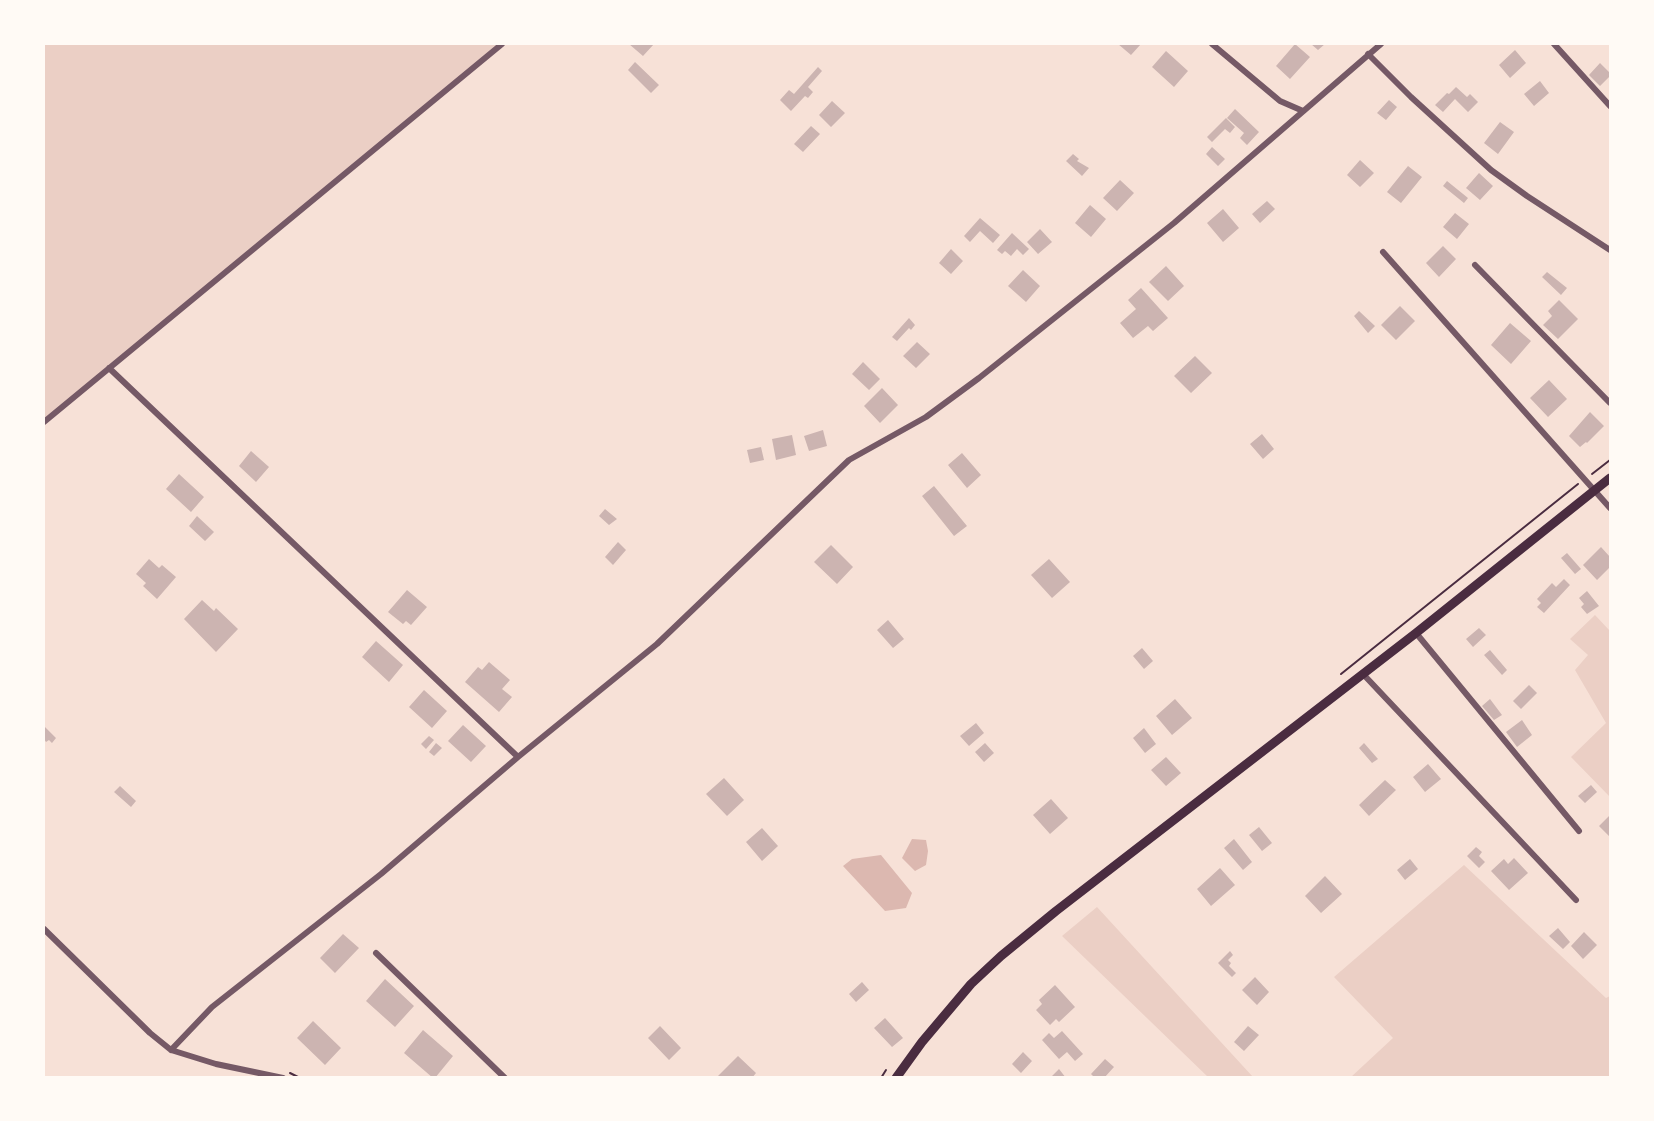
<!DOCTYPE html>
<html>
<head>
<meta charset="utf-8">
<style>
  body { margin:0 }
  #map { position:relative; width:1654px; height:1121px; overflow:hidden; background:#f7e1d7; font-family:"Asap Condensed",sans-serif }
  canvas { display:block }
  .frame { position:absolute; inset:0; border:45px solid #fffaf5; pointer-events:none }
</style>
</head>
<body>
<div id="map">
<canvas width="1654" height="1121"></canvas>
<div class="frame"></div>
</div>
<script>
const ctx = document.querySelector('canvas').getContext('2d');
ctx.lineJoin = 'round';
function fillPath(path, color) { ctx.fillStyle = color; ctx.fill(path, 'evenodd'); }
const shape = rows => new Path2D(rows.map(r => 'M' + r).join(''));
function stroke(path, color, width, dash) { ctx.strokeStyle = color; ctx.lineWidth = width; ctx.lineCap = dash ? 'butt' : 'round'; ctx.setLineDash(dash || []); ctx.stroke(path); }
const green = shape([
  [44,44,503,44,44,422],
  [1595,615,1610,631,1610,797,1571,757,1606,723,1575,670,1588,655,1570,639],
  [1464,865,1606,998,1610,996,1610,1077,1351,1077,1393,1038,1334,977],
  [1097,907,1253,1077,1208,1077,1062,936]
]);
const water = shape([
  [912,839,926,840,928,851,926,865,915,871,902,858],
  [881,855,912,893,906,908,885,911,843,866,852,859]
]);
const building = shape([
  [629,44,654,44,643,56],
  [1118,44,1141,44,1131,55],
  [1295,44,1310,57,1290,79,1276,66],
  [1311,44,1325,44,1318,50],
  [1515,50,1526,63,1510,78,1499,65],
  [1166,51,1188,71,1174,87,1152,67],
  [635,62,659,85,651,93,628,70],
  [1600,63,1610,73,1610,76,1600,86,1589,75],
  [818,67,822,71,808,87,813,92,808,98,805,96,791,111,780,100,789,90,794,94],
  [1540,81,1549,93,1534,106,1524,94],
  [1456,87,1467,97,1470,94,1478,102,1468,112,1455,99,1443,112,1435,105,1447,93,1449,94],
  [1389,100,1397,107,1386,120,1377,113],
  [832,101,845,113,831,127,819,115],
  [1235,109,1259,132,1247,145,1240,138,1244,133,1227,118],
  [1226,118,1235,127,1230,133,1225,129,1212,142,1207,137],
  [1500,122,1514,132,1498,154,1484,143],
  [811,126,820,134,803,152,794,144],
  [1212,147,1225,159,1218,166,1206,154],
  [1073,154,1079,159,1077,161,1089,168,1082,176,1066,161],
  [1360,160,1374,173,1360,187,1347,175],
  [1408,166,1422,177,1401,203,1387,192],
  [1479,173,1493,186,1480,200,1466,188],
  [1120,180,1134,193,1117,211,1103,198],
  [1447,181,1468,198,1464,203,1443,186],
  [1267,201,1275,209,1260,223,1252,214],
  [1090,205,1106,219,1091,237,1075,223],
  [1223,209,1239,228,1223,242,1207,223],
  [1455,213,1469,224,1457,239,1443,227],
  [980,218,1000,235,993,243,980,231,970,242,964,236],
  [1040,229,1052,242,1038,254,1027,242],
  [1012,233,1029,249,1023,255,1017,249,1011,256,1005,251,1002,254,997,250],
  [1443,246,1456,259,1439,277,1426,263],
  [951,249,963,261,951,274,939,263],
  [1166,266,1184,286,1168,301,1149,282],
  [1023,270,1040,286,1026,302,1008,286],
  [1547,272,1567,288,1561,295,1542,277],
  [1141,288,1168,318,1153,331,1148,326,1133,338,1120,323,1136,309,1128,300],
  [1559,300,1578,319,1558,339,1543,325,1552,316,1548,311],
  [1400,306,1415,321,1396,340,1381,325],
  [1359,311,1375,326,1368,333,1354,316],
  [909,318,915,325,911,330,909,328,897,341,892,337],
  [1510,323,1531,341,1511,364,1491,345],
  [917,342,930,354,916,368,903,356],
  [1195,356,1212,373,1191,393,1174,376],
  [863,362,880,379,869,390,852,374],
  [1549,380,1567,399,1548,417,1530,398],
  [882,388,898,405,880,423,864,406],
  [1590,412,1604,426,1587,443,1586,442,1580,447,1569,436],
  [823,430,827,446,809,451,804,436],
  [1262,434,1274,449,1263,459,1250,444],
  [792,435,796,455,776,460,772,439],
  [761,447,764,460,750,463,747,450],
  [251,451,269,467,256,482,239,466],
  [962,453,981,475,967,488,948,465],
  [179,474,204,497,191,512,166,489],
  [934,486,967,526,954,536,922,496],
  [605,509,617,519,609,525,599,516],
  [197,516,214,532,205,541,189,526],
  [618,542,626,550,613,565,605,557],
  [831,545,853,567,837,584,814,562],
  [1601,547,1610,557,1610,567,1597,580,1583,565],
  [1567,553,1581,569,1575,574,1561,558],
  [149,559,159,568,162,565,176,577,157,599,143,586,146,583,136,574],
  [1049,559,1070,582,1052,598,1031,575],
  [1564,579,1570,585,1544,613,1537,607,1541,603,1537,599,1552,583,1556,587],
  [407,590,427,607,411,625,406,621,403,624,388,612],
  [1587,591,1599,606,1587,614,1581,607,1584,604,1579,598],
  [202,600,214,611,216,608,238,629,216,652,184,619],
  [888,620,904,639,893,648,877,630],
  [1479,628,1486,635,1473,647,1466,639],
  [376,641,403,665,389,682,362,657],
  [1142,648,1153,661,1144,669,1133,656],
  [1490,650,1507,670,1502,675,1484,655],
  [489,662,510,680,502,689,512,697,499,712,465,682,478,667,482,670],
  [1529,685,1537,693,1521,709,1513,701],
  [424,690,447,711,432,728,409,707],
  [1175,699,1192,718,1172,735,1156,716],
  [1490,699,1502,715,1494,720,1482,706],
  [1522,720,1532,735,1517,747,1506,732],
  [976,723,984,733,969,746,960,736],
  [463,725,486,746,471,762,448,741],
  [44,726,56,738,52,743,49,740,46,742,44,739],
  [1144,728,1156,744,1145,753,1133,738],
  [429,736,434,740,426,749,421,744],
  [436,743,442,748,434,756,429,752],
  [985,743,994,753,984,762,975,752],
  [1364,743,1378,759,1372,763,1359,748],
  [1166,757,1181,773,1166,786,1151,770],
  [1428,764,1441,779,1425,792,1413,777],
  [724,778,744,800,727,816,706,794],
  [1385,780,1396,790,1369,816,1359,805],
  [1591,785,1597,792,1585,803,1578,796],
  [120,786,136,801,131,807,114,792],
  [1051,799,1068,818,1050,834,1033,815],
  [1610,815,1610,837,1599,826],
  [1259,827,1272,843,1262,851,1249,835],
  [762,828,778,846,762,861,746,842],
  [1234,839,1252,862,1243,870,1224,848],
  [1476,847,1482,852,1479,856,1485,862,1479,868,1467,856],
  [1514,858,1528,873,1509,890,1491,871,1504,859,1508,864],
  [1410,859,1418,869,1405,880,1397,870],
  [1220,868,1235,885,1211,906,1197,889],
  [1325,876,1342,894,1321,913,1305,896],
  [1558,928,1570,942,1563,949,1549,936],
  [1584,932,1597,945,1583,959,1571,946],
  [343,934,359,948,335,973,320,958],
  [1230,951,1233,955,1228,960,1231,963,1229,966,1236,973,1232,977,1218,963],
  [1255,977,1269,992,1257,1005,1242,990],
  [385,979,414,1006,395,1027,366,1001],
  [862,982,869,990,856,1002,849,994],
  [1055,985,1075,1007,1059,1022,1056,1019,1050,1025,1036,1010,1042,1004,1039,1000],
  [885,1018,903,1038,892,1047,874,1028],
  [313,1021,341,1048,325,1065,297,1038],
  [660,1026,681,1048,669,1060,648,1038],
  [1248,1026,1259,1035,1244,1051,1234,1042],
  [423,1030,453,1056,435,1078,433,1078,404,1053],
  [1062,1031,1083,1054,1075,1061,1067,1052,1059,1059,1042,1040,1049,1033,1054,1038],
  [1023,1052,1032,1061,1021,1073,1012,1064],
  [738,1056,756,1073,752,1078,716,1078],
  [1105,1059,1114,1067,1104,1078,1095,1078,1091,1074],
  [1059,1069,1066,1078,1050,1078]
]);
const path = shape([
  [1592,474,1610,460],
  [1341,674,1578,484],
  [290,1073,300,1078],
  [881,1078,886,1070]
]);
const minor = shape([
  [1212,44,1280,101,1303,111],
  [1554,44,1610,106],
  [1368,54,1411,97,1491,170,1527,196,1610,250],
  [1383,252,1610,508],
  [1475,265,1610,403],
  [109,368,518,757],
  [44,422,502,44],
  [1416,633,1579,831],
  [1363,674,1576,900],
  [44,929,150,1033,171,1050,216,1064,283,1078],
  [376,953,505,1078],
  [171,1050,212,1007,381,874,518,757,657,644,849,460,926,417,979,378,1174,223,1381,44]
]);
const secondary = shape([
  [896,1078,922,1042,971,984,1001,956,1056,911,1416,633,1610,478]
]);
fillPath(green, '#ebcfc5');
fillPath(water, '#dcb8b0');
fillPath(building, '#ccb4b1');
stroke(path, '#4a2c40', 2);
stroke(minor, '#755966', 6);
stroke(secondary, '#4a2c40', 9);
</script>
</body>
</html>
